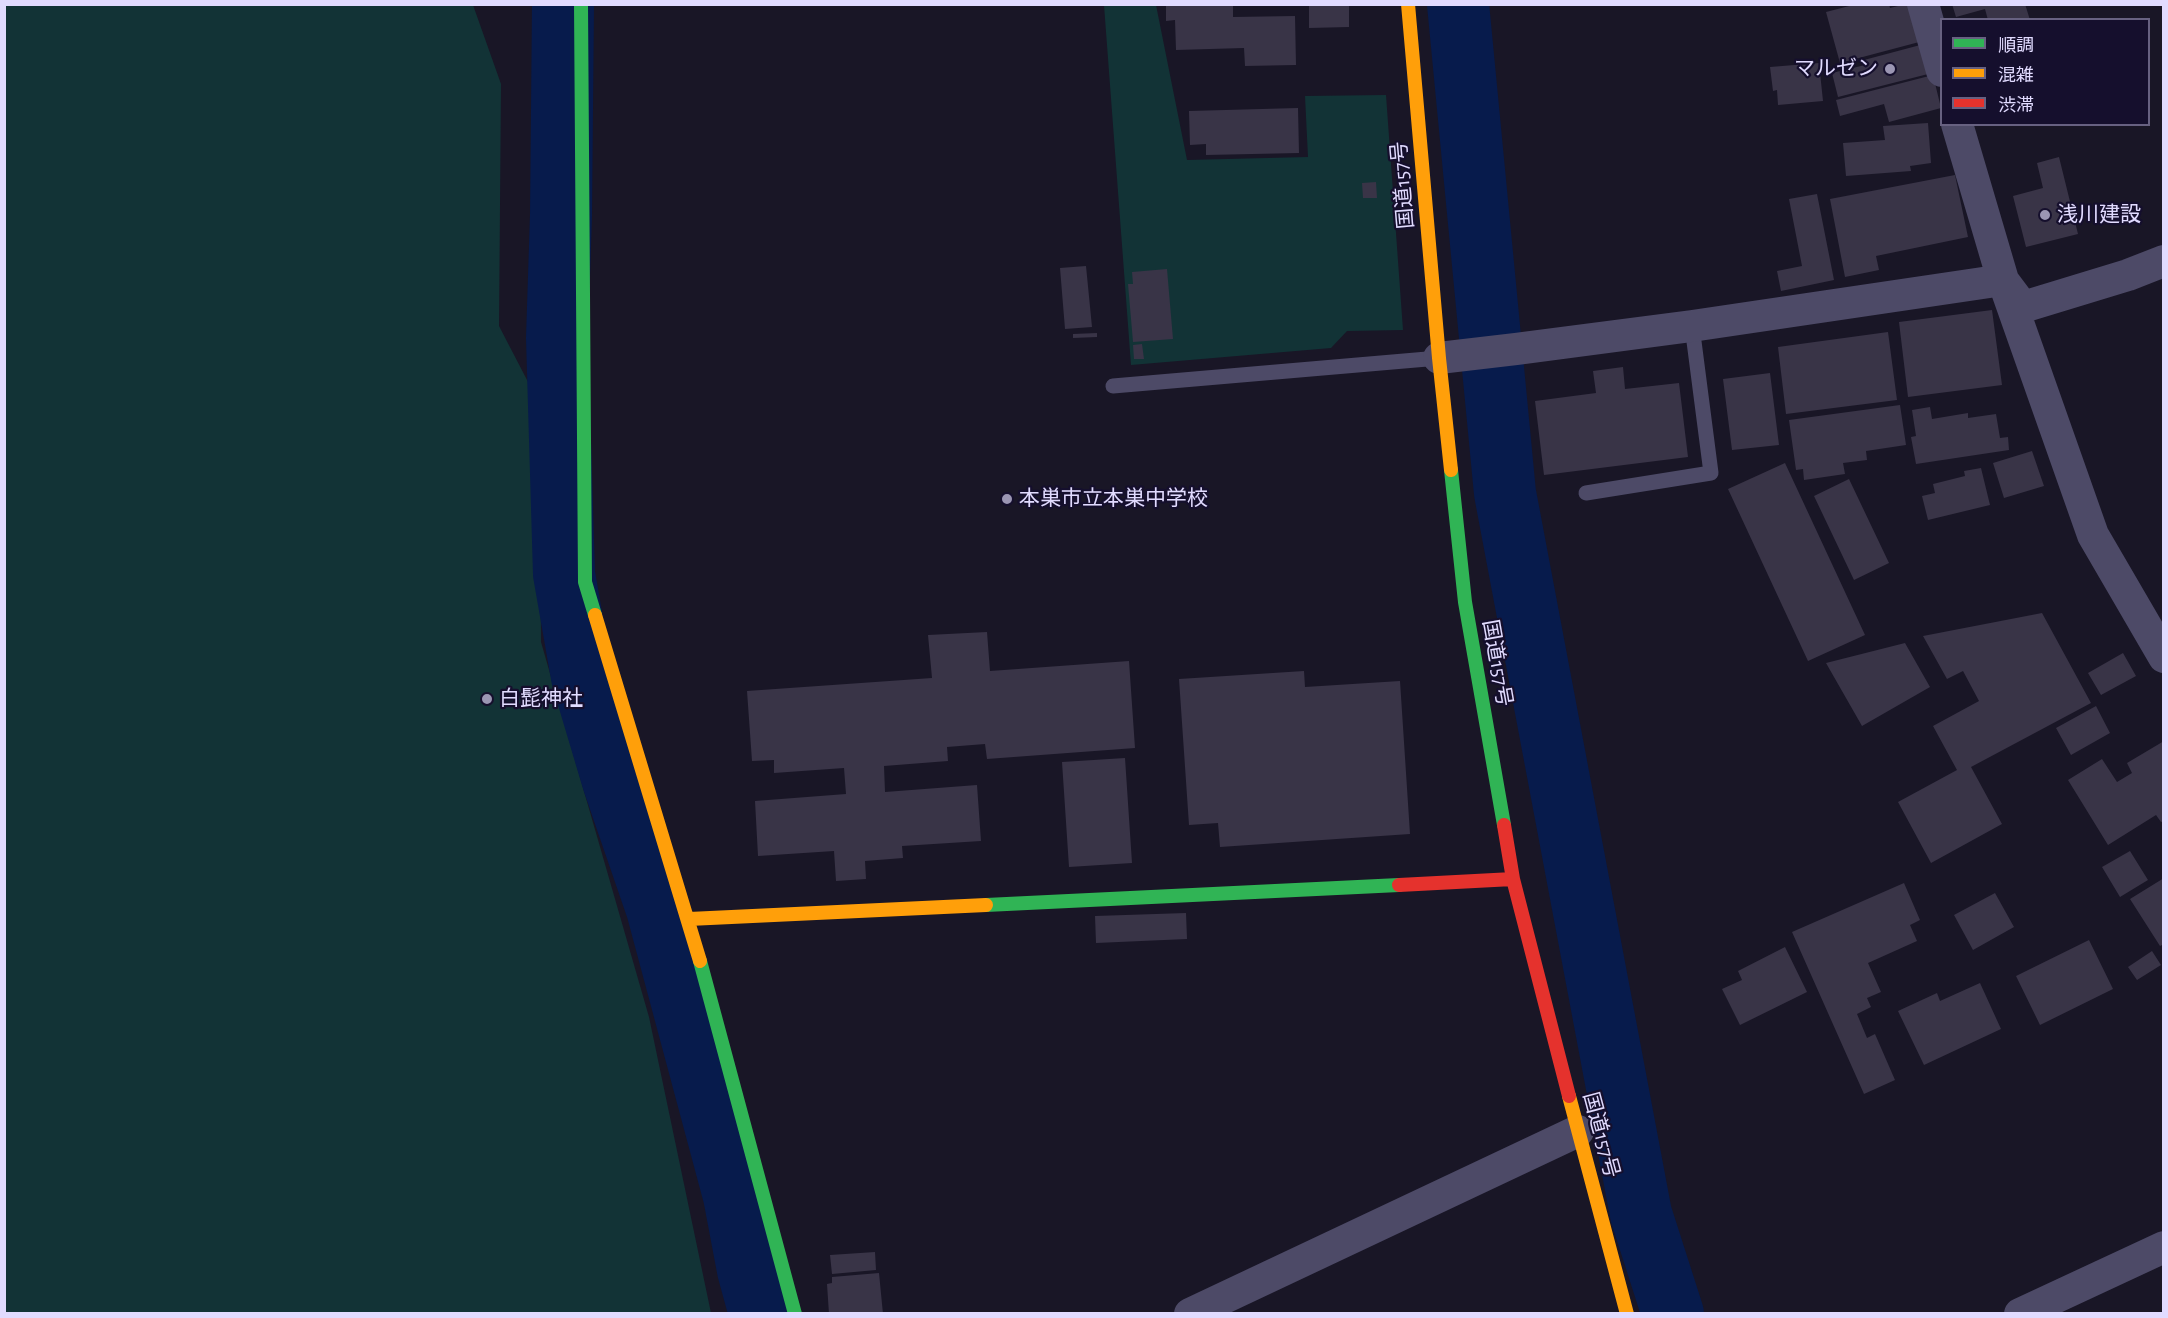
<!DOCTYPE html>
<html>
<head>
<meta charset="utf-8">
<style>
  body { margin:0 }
  #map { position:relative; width:2168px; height:1318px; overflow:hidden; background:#191626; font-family:"Alegreya Sans","Noto Sans JP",sans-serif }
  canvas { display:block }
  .frame { position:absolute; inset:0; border:6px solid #e1dbff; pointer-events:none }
  .legend { position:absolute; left:1940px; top:18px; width:210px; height:108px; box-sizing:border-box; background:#150f2d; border:2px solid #676181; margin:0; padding:8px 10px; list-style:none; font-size:18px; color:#e1dbff }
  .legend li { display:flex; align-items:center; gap:12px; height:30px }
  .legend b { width:30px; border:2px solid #676181 }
</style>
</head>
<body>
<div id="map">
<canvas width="2168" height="1318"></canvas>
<div class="frame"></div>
<ul class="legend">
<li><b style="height:8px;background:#30b455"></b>順調</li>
<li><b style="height:8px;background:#ff9f0a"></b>混雑</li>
<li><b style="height:8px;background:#e5322d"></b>渋滞</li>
</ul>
</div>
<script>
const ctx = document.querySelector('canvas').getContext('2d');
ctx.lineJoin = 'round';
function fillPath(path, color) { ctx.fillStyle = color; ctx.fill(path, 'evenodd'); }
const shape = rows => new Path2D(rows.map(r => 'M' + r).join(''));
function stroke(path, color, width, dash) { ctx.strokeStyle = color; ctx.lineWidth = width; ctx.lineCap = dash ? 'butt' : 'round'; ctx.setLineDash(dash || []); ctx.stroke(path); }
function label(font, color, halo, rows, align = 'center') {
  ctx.font = font + ' "Alegreya Sans","Noto Sans JP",sans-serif'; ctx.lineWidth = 4.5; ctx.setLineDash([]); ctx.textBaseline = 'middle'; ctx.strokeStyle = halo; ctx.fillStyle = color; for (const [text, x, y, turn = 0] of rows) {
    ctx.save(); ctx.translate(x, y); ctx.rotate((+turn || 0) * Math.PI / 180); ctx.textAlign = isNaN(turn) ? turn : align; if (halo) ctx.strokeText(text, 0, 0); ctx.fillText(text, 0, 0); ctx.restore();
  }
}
const green = shape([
  [5,4,473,5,501,84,499,326,540,405,541,642,649,1017,711,1313,5,1313],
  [1104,5,1156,5,1187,160,1308,157,1305,96,1386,95,1403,330,1347,331,1331,348,1131,365]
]);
const river = shape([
  [563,4,561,215,557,338,564,574,582,677,613,781,657,909,734,1196,748,1270,760,1314],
  [1458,4,1505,493,1641,1214,1673,1314]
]);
const building = shape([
  [1166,4,1233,4,1233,17,1295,16,1296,65,1245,66,1244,48,1176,50,1175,20,1166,21],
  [1309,4,1349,4,1349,27,1309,28],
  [1857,4,1889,4,1890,8,1902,5,1913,5,1923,41,1840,63,1826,12],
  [1952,4,2025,4,2030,20,1988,20,1985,9,1956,17],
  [1924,44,1932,73,1838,97,1832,73,1865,65,1864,60],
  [1819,63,1823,101,1778,105,1777,90,1773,91,1770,67],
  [1933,75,1941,108,1889,122,1884,104,1840,116,1836,100],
  [1298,108,1299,153,1206,155,1206,144,1190,145,1189,111],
  [1928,123,1931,163,1910,166,1911,171,1846,176,1843,143,1885,140,1883,126],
  [2059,157,2078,234,2026,247,2013,196,2043,188,2037,163],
  [1955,175,1968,237,1876,256,1879,270,1845,277,1830,199],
  [1376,182,1377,198,1363,198,1362,183],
  [1817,194,1834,280,1781,291,1777,271,1802,266,1789,199],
  [1086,266,1092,327,1065,329,1060,268],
  [1167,269,1173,339,1133,342,1128,284,1133,284,1132,272],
  [1992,310,2002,385,1908,397,1899,322],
  [1888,332,1897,400,1786,414,1778,347],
  [1097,333,1097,337,1073,338,1073,334],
  [1142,344,1144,359,1134,359,1133,345],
  [1623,367,1625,389,1679,383,1688,457,1544,475,1535,401,1596,393,1593,371],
  [1770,373,1779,445,1732,450,1723,379],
  [1900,405,1906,445,1866,451,1867,460,1843,463,1845,474,1804,480,1803,469,1796,470,1789,420],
  [1930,407,1932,419,1968,413,1968,418,1996,414,2000,438,2008,437,2009,450,1916,464,1911,437,1916,436,1912,410],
  [2032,451,2044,486,2004,498,1993,463],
  [1785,463,1865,635,1808,661,1728,489],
  [1981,468,1990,505,1928,520,1922,496,1935,493,1933,484,1965,476,1964,471],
  [1849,479,1889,563,1854,580,1814,496],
  [2042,613,2091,703,1971,767,2002,824,1931,863,1898,802,1957,770,1933,726,1979,701,1963,671,1947,679,1923,636],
  [987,632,990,671,1129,661,1135,748,987,759,985,744,947,747,948,761,884,766,885,792,977,785,981,841,902,846,903,858,865,861,866,879,836,881,834,851,758,856,755,801,846,794,844,768,774,773,774,760,752,761,747,691,932,678,928,635],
  [1905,643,1930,687,1862,726,1826,663],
  [2123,653,2136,676,2101,695,2088,673],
  [1304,671,1305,687,1400,681,1410,834,1220,847,1218,823,1189,825,1179,679],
  [2096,706,2110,733,2071,755,2056,728],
  [2164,741,2164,821,2161,822,2156,815,2108,845,2068,780,2102,759,2117,782,2132,773,2127,763],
  [1125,758,1132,863,1069,867,1062,762],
  [2130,851,2148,880,2120,897,2102,867],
  [2164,878,2164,944,2160,946,2130,899],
  [1904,883,1920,920,1910,925,1917,941,1868,963,1881,992,1867,998,1871,1007,1857,1014,1867,1038,1875,1034,1895,1080,1864,1094,1792,932],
  [1995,893,2014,927,1973,950,1954,915],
  [1186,913,1187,939,1096,943,1095,916],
  [2089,940,2113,989,2040,1025,2016,976],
  [1785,947,1807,992,1740,1025,1722,989,1742,980,1738,971],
  [2152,951,2161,965,2137,980,2128,967],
  [1980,983,2001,1029,1924,1065,1898,1011,1937,993,1940,1001],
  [875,1252,876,1270,832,1274,830,1255],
  [879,1273,883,1314,829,1314,827,1284,832,1283,832,1277]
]);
const lane = shape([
  [1113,386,1439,358],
  [1586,493,1711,473,1692,326]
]);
const street = shape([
  [1923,4,1942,71],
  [1957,124,2003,280,2093,535,2164,657],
  [2005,283,2023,307,2128,275,2164,261],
  [1439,358,1516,349,1692,326,2003,280],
  [1190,1314,1578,1131],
  [2020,1314,2164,1247]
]);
const fast = shape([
  [581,4,585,582,595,615],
  [1451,470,1465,602,1504,825],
  [986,905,1399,885],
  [700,961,795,1314]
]);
const slow = shape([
  [1408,4,1439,358,1451,470],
  [595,615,700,961],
  [689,919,986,905],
  [1569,1096,1627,1314]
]);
const jam = shape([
  [1504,825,1513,879,1569,1096],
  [1399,885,1513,879]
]);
const markers = [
  [1890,69,6,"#9b96b3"],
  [2045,215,6,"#9b96b3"],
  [1007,499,6,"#9b96b3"],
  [487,699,6,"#9b96b3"]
];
const poiNames = [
  ["マルゼン",1878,69,"right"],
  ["浅川建設",2057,215],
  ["本巣市立本巣中学校",1019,499],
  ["白髭神社",499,699]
];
const streetNames = [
  ["国道157号",1403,185,-95],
  ["国道157号",1497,663,80],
  ["国道157号",1601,1135,75]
];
fillPath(green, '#123336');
stroke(river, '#071b4c', 62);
fillPath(building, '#393447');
stroke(lane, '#4d4a67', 15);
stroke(street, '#4d4a67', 32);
stroke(fast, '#30b455', 14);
stroke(slow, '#ff9f0a', 14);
stroke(jam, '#e5322d', 14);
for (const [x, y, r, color] of markers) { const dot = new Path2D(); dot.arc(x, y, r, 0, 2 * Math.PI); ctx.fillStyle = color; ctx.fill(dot); stroke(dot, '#150f2d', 2); }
label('21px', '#e1dbff', '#150f2d', poiNames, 'left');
label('21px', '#e1dbff', '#150f2d', streetNames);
</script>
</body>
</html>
